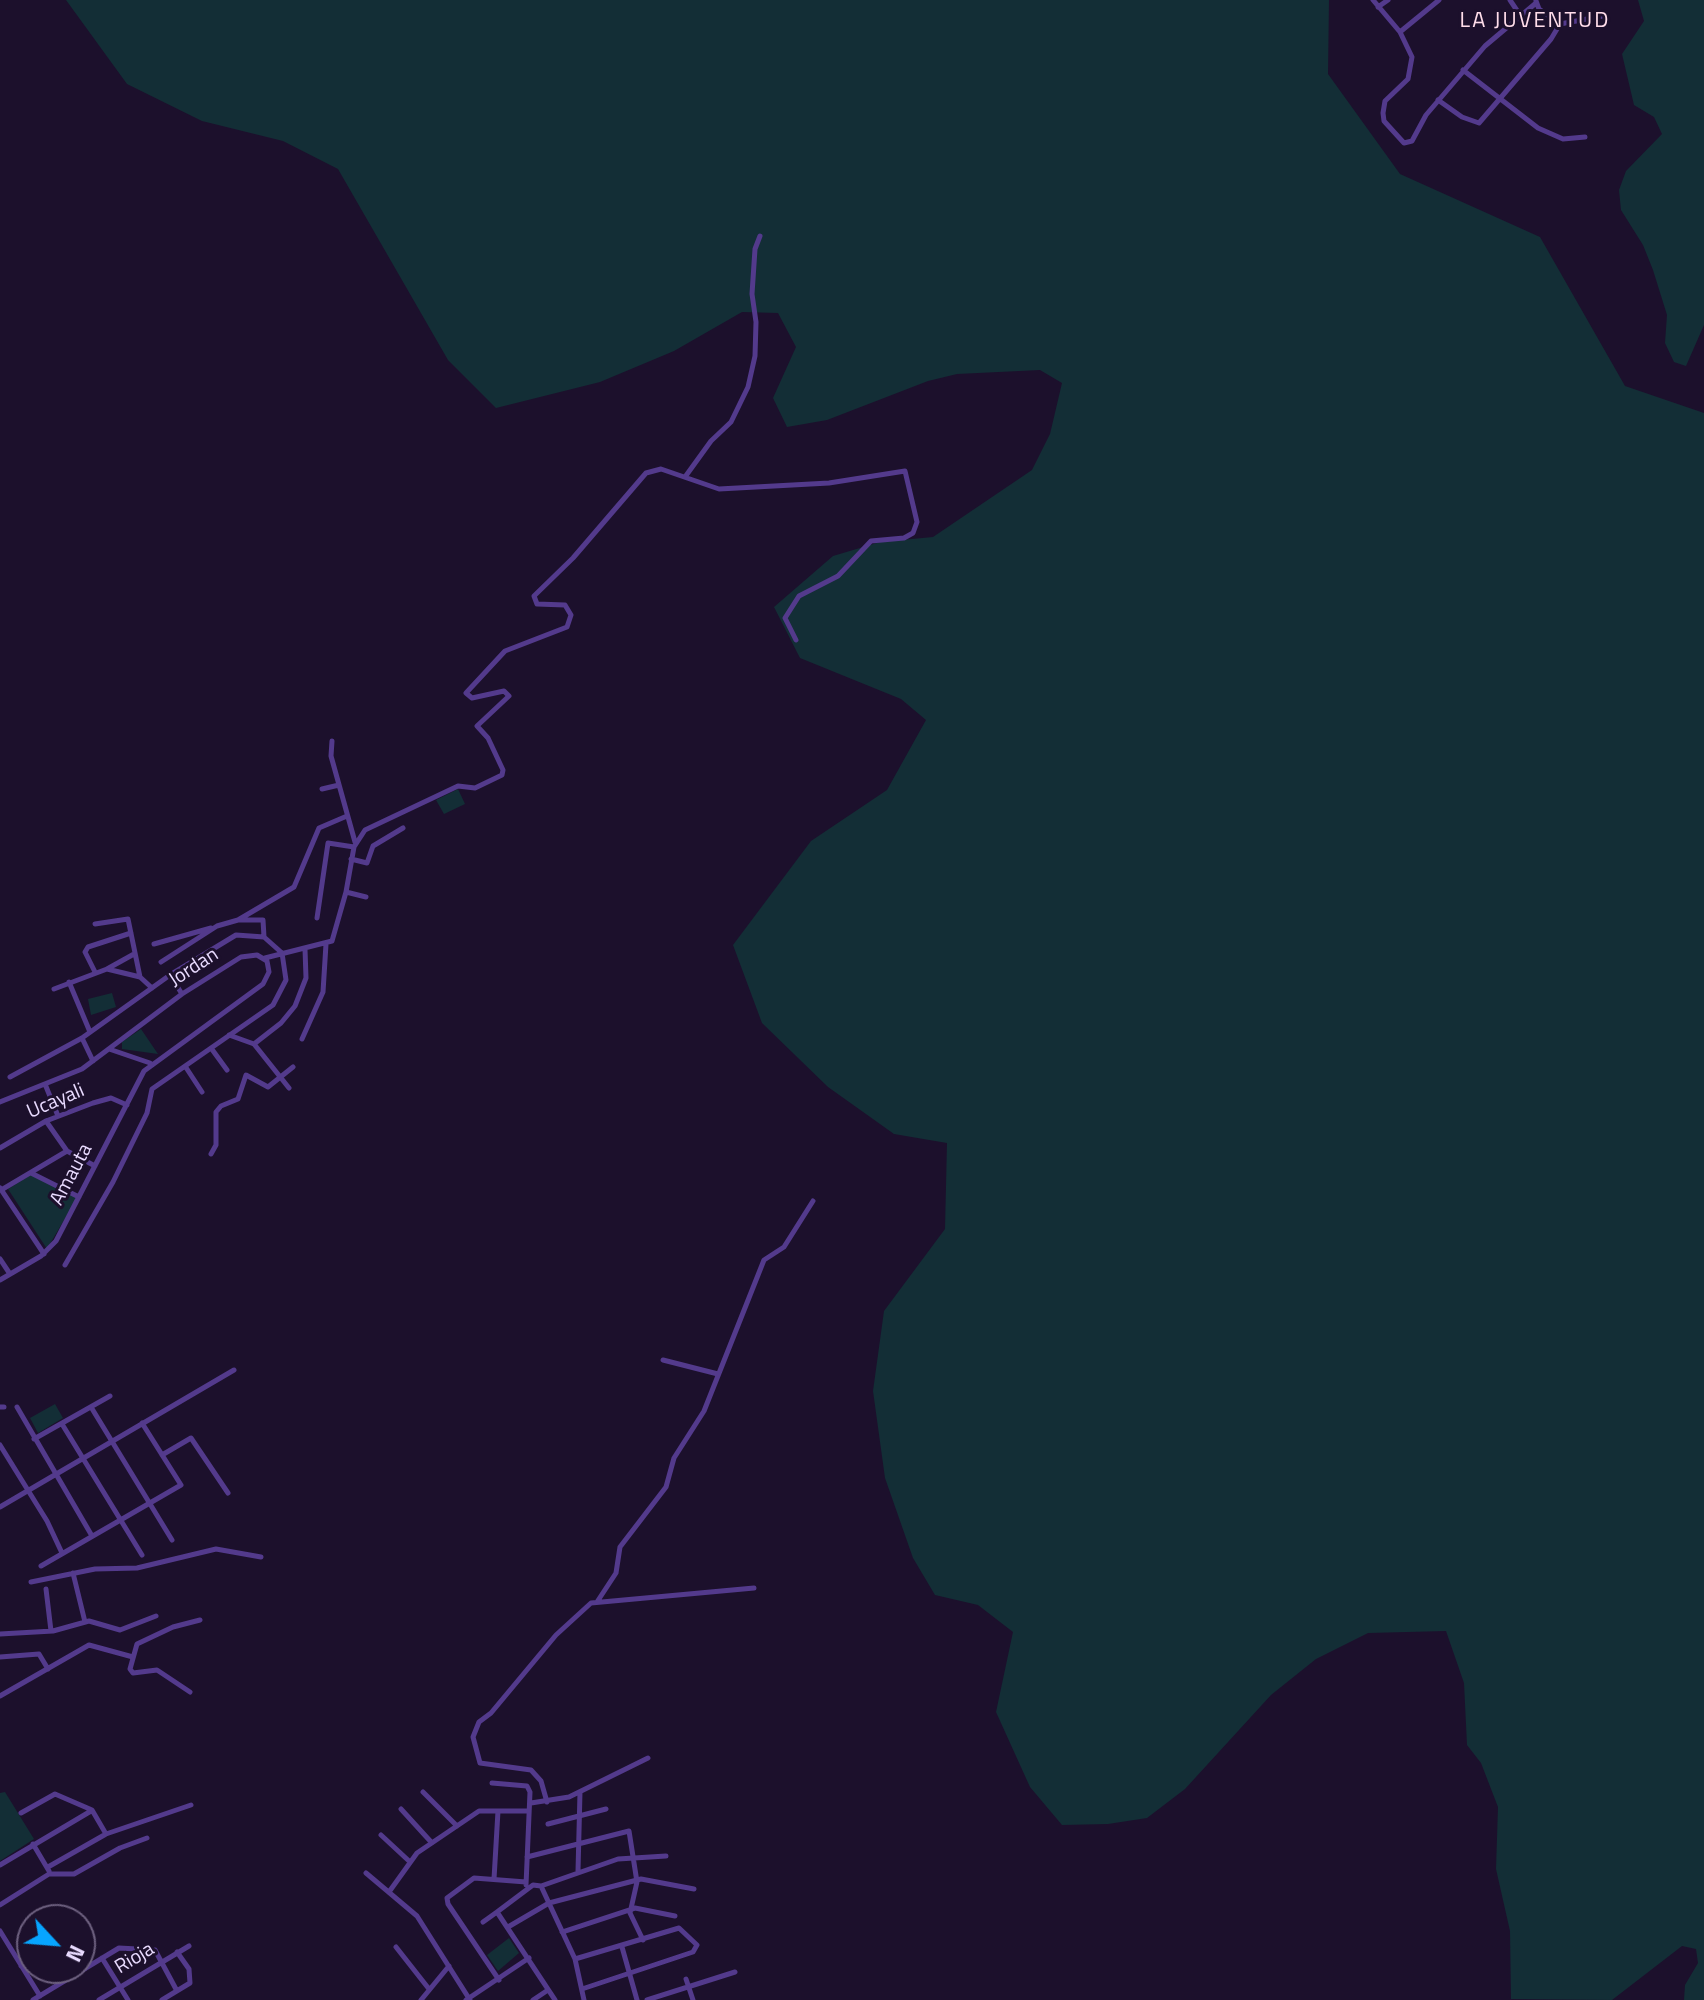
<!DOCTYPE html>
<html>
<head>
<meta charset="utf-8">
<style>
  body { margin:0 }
  #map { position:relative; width:1704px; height:2000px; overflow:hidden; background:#1c102c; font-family:"Titillium Web",sans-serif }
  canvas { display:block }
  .north { position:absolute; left:16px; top:1904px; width:80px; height:80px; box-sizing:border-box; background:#1c102c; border:2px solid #6e6180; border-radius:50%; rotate:116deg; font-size:22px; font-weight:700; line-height:32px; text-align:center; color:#e9dbff }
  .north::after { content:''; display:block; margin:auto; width:28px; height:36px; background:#07a5ff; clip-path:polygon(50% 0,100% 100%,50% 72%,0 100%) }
</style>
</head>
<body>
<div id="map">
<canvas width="1704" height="2000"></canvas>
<div class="north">N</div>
</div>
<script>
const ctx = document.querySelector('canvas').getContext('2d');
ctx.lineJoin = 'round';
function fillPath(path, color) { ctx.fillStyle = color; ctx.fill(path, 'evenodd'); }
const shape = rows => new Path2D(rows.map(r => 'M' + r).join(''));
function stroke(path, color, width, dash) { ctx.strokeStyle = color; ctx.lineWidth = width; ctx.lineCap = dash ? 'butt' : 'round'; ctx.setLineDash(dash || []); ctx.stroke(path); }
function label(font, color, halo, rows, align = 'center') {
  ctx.font = font + ' "Titillium Web",sans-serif'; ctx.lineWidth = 6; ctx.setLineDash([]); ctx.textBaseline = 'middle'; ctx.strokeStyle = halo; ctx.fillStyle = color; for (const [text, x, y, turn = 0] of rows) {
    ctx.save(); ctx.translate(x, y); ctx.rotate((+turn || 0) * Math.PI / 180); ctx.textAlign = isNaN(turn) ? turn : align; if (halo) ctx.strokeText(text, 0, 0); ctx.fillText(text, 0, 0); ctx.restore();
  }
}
const green = shape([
  [66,0,1329,0,1328,74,1400,174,1540,237,1625,386,1704,413,1704,2000,1684,2000,1685,1985,1698,1963,1696,1949,1682,1946,1612,2000,1511,1999,1510,1931,1496,1869,1498,1807,1481,1763,1467,1745,1464,1683,1446,1631,1368,1633,1316,1659,1271,1695,1185,1789,1147,1818,1108,1824,1062,1825,1030,1787,996,1712,1013,1632,978,1605,935,1595,913,1558,885,1478,873,1391,884,1311,945,1229,947,1143,894,1134,828,1087,762,1023,733,945,811,841,887,790,926,720,901,699,800,658,774,607,833,556,880,542,933,537,1032,470,1050,434,1062,383,1040,370,957,374,928,381,827,420,787,427,773,398,796,347,778,313,742,312,674,351,600,382,496,408,448,360,338,169,283,141,202,121,127,84],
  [1638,0,1704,0,1704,325,1686,366,1674,362,1665,343,1667,315,1653,270,1643,245,1621,210,1619,190,1626,171,1662,134,1654,117,1634,105,1622,54,1644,21],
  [458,789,465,804,444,814,436,800],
  [112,993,116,1007,91,1015,88,999],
  [141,1029,158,1054,122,1049,122,1042],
  [31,1175,77,1198,47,1249,8,1189],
  [55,1404,63,1418,38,1433,30,1418],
  [5,1792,34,1839,0,1861,0,1793],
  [509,1938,519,1953,498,1971,487,1955]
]);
const minor = shape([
  [1373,0,1400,32,1412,57,1408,79,1385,101,1383,113,1384,121,1404,143,1412,141,1426,115,1485,46,1536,3],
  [1510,0,1520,15],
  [1536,1,1539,9,1560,24],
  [1378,7,1388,0],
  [1400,32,1439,0],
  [1463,70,1538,128,1563,139,1585,137],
  [1438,100,1462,117,1479,123,1551,39,1560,24,1603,16],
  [685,477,711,441,731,422,748,387,755,356,756,322,752,294,755,249,760,236],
  [332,741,331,756,355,842],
  [322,789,339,785],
  [351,859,367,863,373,846,403,828],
  [346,892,366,897],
  [317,918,328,843,354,847],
  [239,920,263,920,264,937],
  [95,924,128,919,140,977,152,988],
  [154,944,211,928],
  [265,958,332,941,346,892,354,847,365,830,458,786,475,788,502,775,503,770,488,738,477,726,509,696,504,691,472,698,466,693,505,651,567,627,571,615,565,605,537,604,534,596,573,558,646,473,661,469,719,489,829,483,905,471,917,522,913,533,904,538,871,541,838,576,799,596,785,618,796,640],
  [161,962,217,926,238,920,294,887,319,828,347,816],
  [107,969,134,954],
  [95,972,85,952,88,947,131,933],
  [170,975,182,994],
  [69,982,90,1032],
  [54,989,107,969,140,977],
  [229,1035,254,1044,289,1088],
  [82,1038,93,1061],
  [302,1039,323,992,326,944],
  [254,1044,281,1023,295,1006,306,978,305,949],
  [211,1048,227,1070],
  [109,1049,150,1063],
  [185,1066,202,1092],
  [10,1077,82,1038,170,975,236,935,264,937,282,953,286,980,273,1005,152,1089,147,1113,113,1182,65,1265],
  [45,1084,58,1116],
  [0,1102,82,1069,182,994,241,957,257,955,267,961,269,972,263,984,144,1071,56,1241,41,1256,0,1280],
  [46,1121,67,1151,95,1166],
  [0,1148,46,1121,93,1103,111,1098,127,1105],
  [211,1154,216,1145,216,1112,221,1106,238,1099,246,1075,268,1087,293,1067],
  [31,1173,79,1197],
  [0,1188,44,1254],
  [1,1190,67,1151],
  [0,1259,10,1274],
  [663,1360,718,1374],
  [0,1407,4,1407],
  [17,1407,92,1536],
  [91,1407,172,1540],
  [62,1424,142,1555],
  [34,1439,110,1396],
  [0,1445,47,1521,62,1553],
  [162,1455,191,1438,228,1493],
  [0,1507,234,1370],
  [41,1566,181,1485,142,1423],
  [73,1573,85,1622],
  [31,1582,95,1569,137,1568,216,1549,261,1557],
  [46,1589,51,1631],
  [597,1602,616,1573,620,1547,666,1487,674,1458,704,1411,764,1260,784,1247,813,1201],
  [0,1634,53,1631,89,1621,120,1630,156,1616],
  [0,1657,39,1654,48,1669],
  [190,1692,157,1670,133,1673,130,1669,137,1644,173,1627,200,1620],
  [0,1696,89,1645,133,1657],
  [492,1783,527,1786,530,1792,526,1885],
  [423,1792,457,1826],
  [547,1802,541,1781,531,1770,480,1763,473,1737,479,1722,491,1713,556,1635,591,1603,754,1588],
  [531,1803,569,1797,648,1758],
  [401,1809,432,1843],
  [21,1813,55,1794,92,1810,106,1834],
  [548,1824,606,1809],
  [381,1835,409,1861],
  [33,1844,49,1871],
  [527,1857,629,1831,637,1882,630,1913,643,1940],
  [0,1865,91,1811],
  [48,1867,106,1834,191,1805],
  [578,1871,580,1792],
  [366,1873,417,1916,470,2000],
  [494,1879,498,1811],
  [541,1886,575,1959,584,2000],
  [389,1892,417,1853,479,1811,529,1811],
  [0,1905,49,1874,74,1874,120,1848,147,1838],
  [483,1922,497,1912],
  [508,1927,549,1903,641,1879,694,1889],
  [0,1931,40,1996],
  [562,1932,635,1908,675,1916],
  [396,1947,429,1989],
  [622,1947,637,2000],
  [102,1958,128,2000],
  [575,1959,679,1928,697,1945,693,1952,582,1989],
  [21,1966,32,1959],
  [686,1979,693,2000],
  [499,1980,448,1904,447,1898,474,1878,526,1882],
  [33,2000,119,1948,155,1950,177,1991],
  [99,2000,189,1946],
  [162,2000,190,1983,189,1969,177,1952],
  [421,2000,449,1966],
  [466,2000,529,1958],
  [533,2000,548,1990],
  [555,2000,497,1912,533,1885,541,1886,618,1859,666,1856],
  [647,2000,735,1972]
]);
const streetNames = [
  ["Jordan",194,968,-33],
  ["Ucayali",56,1102,-23],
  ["Amauta",72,1175,-62],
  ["Rioja",135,1959,-31]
];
const neighbourhoodNames = [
  ["LA JUVENTUD",1535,22]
];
fillPath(green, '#132e36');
stroke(minor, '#533a8c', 5);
label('20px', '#e9dbff', '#1c102c', streetNames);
ctx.letterSpacing = '2px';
label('22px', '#ffddea', '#1c102c', neighbourhoodNames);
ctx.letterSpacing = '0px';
</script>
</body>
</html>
